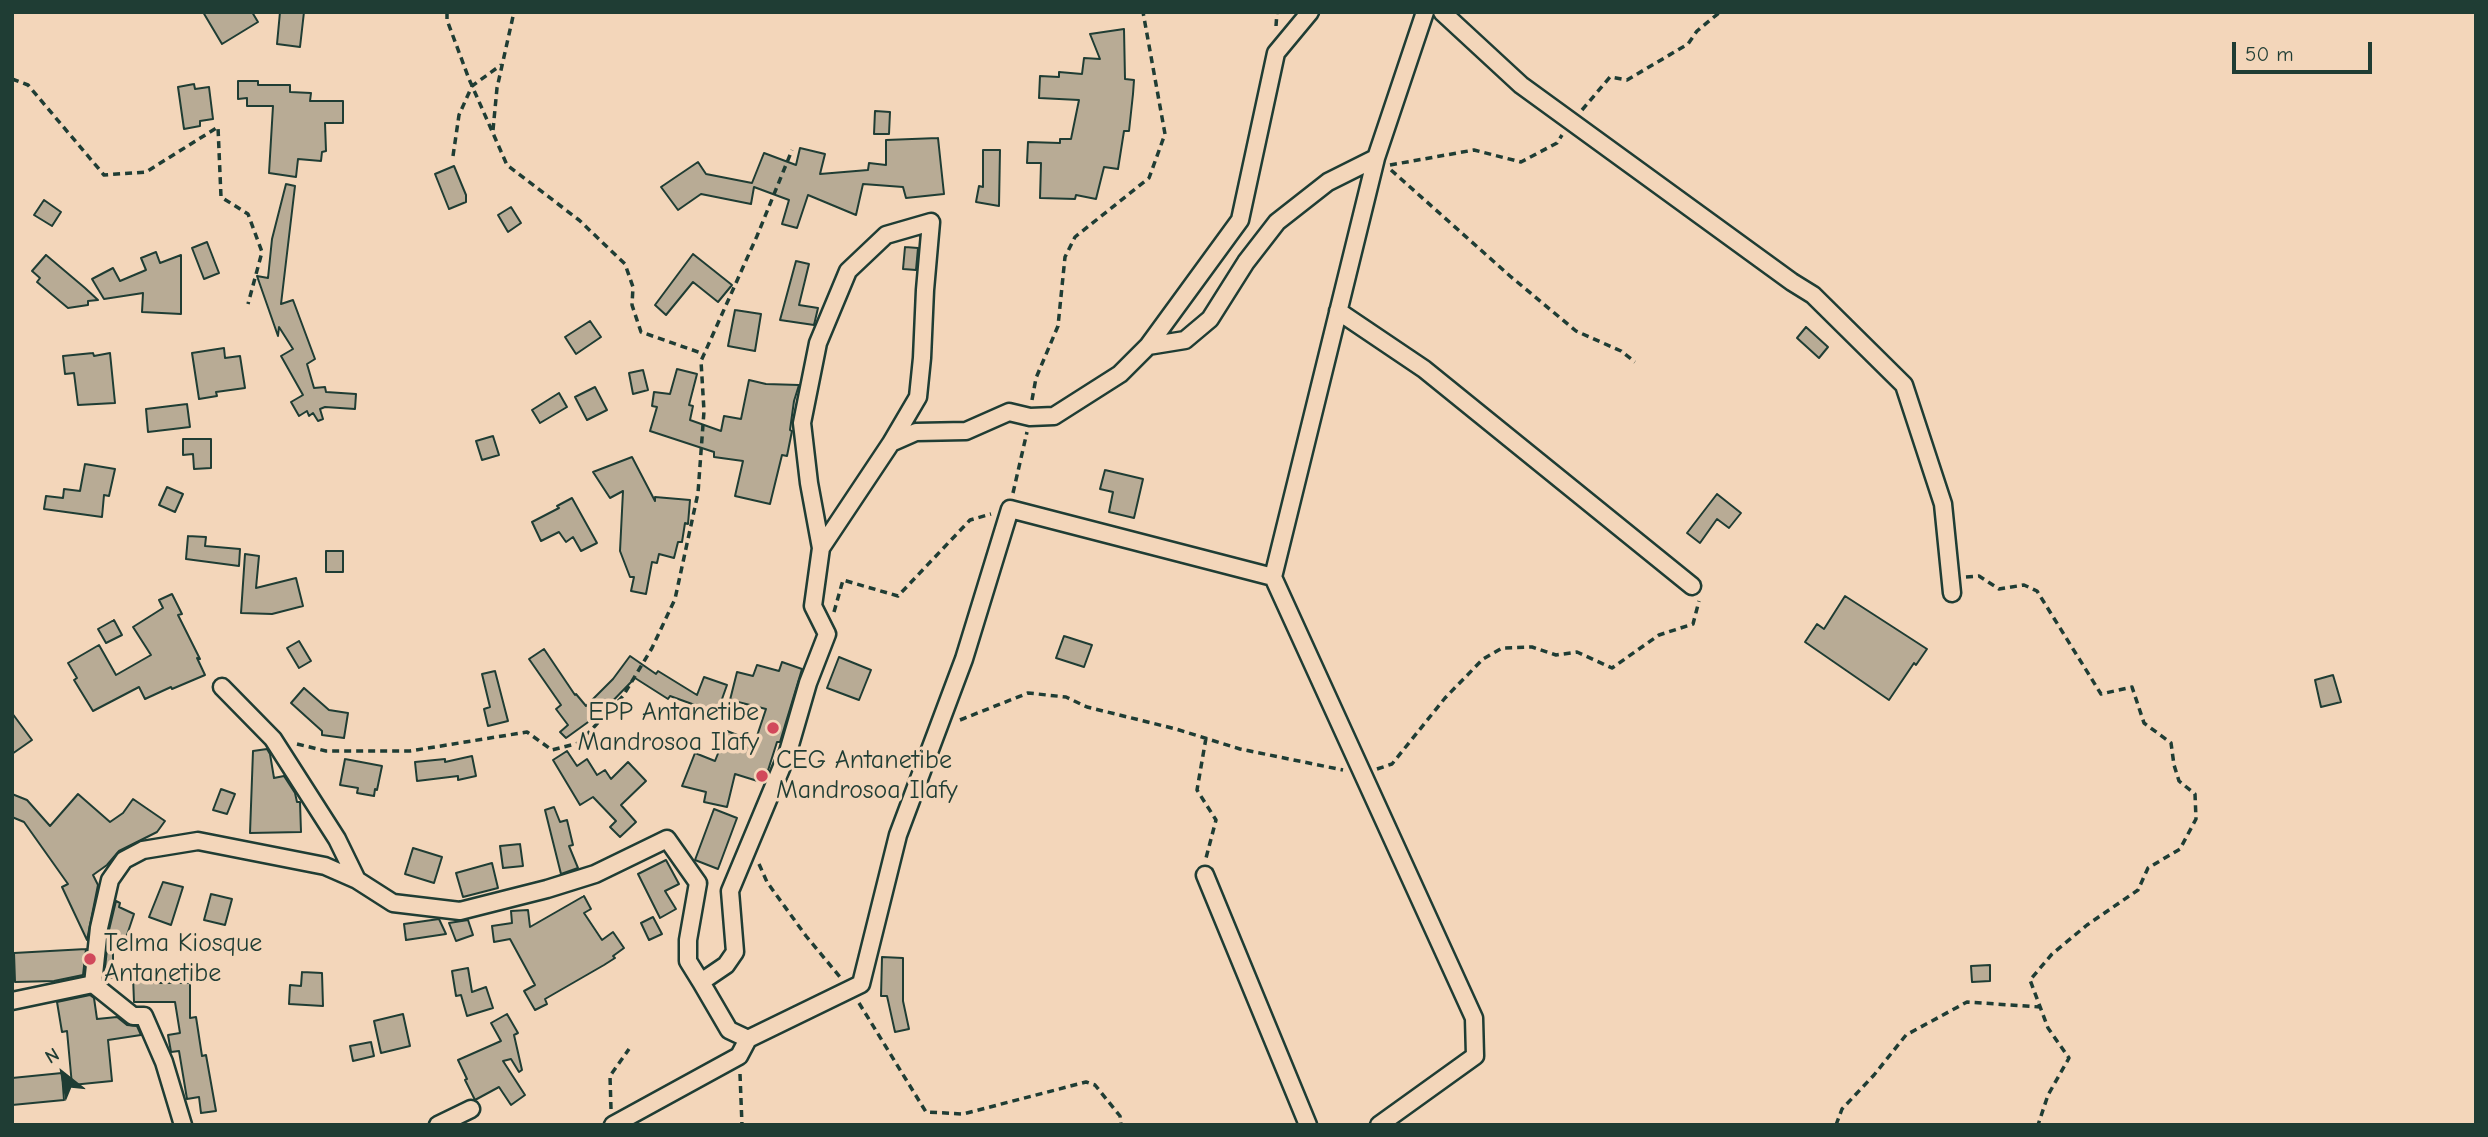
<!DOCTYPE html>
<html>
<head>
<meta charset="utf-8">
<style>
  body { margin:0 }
  #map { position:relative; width:2488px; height:1137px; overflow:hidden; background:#f3d6ba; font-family:"Comic Neue",sans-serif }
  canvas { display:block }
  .frame { position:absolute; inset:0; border:14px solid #1f3d34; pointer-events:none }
  .north { position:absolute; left:28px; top:1039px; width:70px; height:70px; -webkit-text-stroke:5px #f3d6ba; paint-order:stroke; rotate:329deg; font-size:19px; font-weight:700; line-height:28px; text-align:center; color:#1f3d34 }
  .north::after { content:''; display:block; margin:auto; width:24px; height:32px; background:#1f3d34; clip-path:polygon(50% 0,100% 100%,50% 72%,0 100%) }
  .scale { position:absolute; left:2232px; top:42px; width:140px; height:32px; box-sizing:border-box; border:4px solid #1f3d34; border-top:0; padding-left:9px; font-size:21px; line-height:24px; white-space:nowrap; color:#1f3d34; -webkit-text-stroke:5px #f3d6ba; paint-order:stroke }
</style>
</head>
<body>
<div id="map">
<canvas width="2488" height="1137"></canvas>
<div class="frame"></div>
<div class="north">N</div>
<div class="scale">50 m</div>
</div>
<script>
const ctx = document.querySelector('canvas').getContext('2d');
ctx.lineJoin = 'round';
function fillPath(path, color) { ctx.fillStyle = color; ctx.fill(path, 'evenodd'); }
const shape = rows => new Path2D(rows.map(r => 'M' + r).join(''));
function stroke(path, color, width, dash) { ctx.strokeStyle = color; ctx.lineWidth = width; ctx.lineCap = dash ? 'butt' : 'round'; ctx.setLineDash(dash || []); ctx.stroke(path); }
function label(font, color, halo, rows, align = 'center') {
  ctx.font = font + ' "Comic Neue",sans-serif'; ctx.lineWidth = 7; ctx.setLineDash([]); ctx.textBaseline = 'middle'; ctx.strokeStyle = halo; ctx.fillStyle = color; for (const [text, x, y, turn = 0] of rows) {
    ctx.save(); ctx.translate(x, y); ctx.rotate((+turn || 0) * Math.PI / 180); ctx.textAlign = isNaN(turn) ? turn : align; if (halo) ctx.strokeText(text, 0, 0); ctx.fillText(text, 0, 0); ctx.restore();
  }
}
const building = shape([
  [203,12,252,12,258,22,222,44,203,12],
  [280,12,304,12,300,47,277,44,280,12],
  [1124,29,1125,79,1134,80,1133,94,1129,131,1124,131,1118,169,1104,167,1096,199,1076,195,1075,199,1040,198,1041,163,1027,163,1028,142,1060,143,1060,139,1071,139,1079,100,1039,98,1040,76,1059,77,1059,72,1082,74,1084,58,1100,59,1090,34,1124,29],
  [238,81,258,81,258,85,290,85,290,92,311,93,310,101,343,101,343,123,325,123,326,151,322,152,321,161,298,159,296,177,269,173,273,106,247,106,247,98,238,99,238,81],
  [194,84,195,89,209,87,213,119,200,121,200,126,184,129,178,87,194,84],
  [875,111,890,112,889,134,874,134,875,111],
  [938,138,944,194,906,198,903,187,863,184,856,215,808,195,797,228,782,224,789,200,754,187,751,204,701,194,678,210,661,187,698,162,706,174,752,183,764,153,796,165,800,148,825,154,820,174,868,170,869,163,886,165,886,140,938,138],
  [983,150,1000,150,999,206,976,202,979,186,983,187,983,150],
  [454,166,466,195,466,202,449,209,435,174,454,166],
  [286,184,295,186,281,304,293,300,315,359,307,364,314,388,325,387,326,392,356,394,355,409,325,407,320,409,323,419,318,421,313,413,309,416,307,411,299,416,291,402,303,395,281,356,293,349,279,327,278,336,257,276,268,278,272,239,286,184],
  [44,200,61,212,52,226,34,215,44,200],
  [511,207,521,223,508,232,498,215,511,207],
  [207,242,219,273,204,279,192,248,207,242],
  [905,247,918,248,916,270,903,269,905,247],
  [156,252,160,263,181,255,181,314,142,312,143,293,104,299,92,279,113,268,120,281,146,270,141,258,156,252],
  [693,254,732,285,718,302,693,282,666,315,655,305,693,254],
  [46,255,85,288,98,300,88,301,88,305,68,308,37,282,40,278,32,271,46,255],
  [796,261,809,264,799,305,818,308,814,325,780,320,796,261],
  [735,310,761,314,755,351,728,346,735,310],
  [590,321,601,337,576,354,565,337,590,321],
  [1806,327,1828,347,1819,358,1797,338,1806,327],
  [224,348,225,358,240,356,245,388,216,392,217,396,199,399,192,353,224,348],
  [93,353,94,356,110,353,115,403,78,405,74,373,65,374,63,356,93,353],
  [677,369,697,374,689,405,693,406,690,420,721,431,724,416,741,419,749,380,766,384,799,385,794,401,790,430,792,431,787,456,782,455,770,504,735,496,743,461,714,457,714,452,650,431,657,407,652,406,654,392,670,394,677,369],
  [643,370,648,390,633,394,629,373,643,370],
  [595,387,607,410,587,420,575,397,595,387],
  [559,393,567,407,540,423,532,410,559,393],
  [187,404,190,427,148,432,146,409,187,404],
  [493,436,499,455,482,460,476,441,493,436],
  [183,439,211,439,211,468,194,469,193,454,183,455,183,439],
  [632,457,655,501,655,497,690,500,688,524,685,523,682,542,678,542,674,558,659,554,657,563,652,562,646,594,631,591,634,577,630,577,620,551,623,491,610,498,593,472,632,457],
  [85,464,115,469,109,496,104,495,102,517,44,509,46,496,63,498,64,489,80,491,85,464],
  [1105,470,1143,479,1134,518,1109,512,1113,492,1100,489,1105,470],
  [167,487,183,494,175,512,159,505,167,487],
  [1717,494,1741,513,1729,528,1717,519,1700,543,1687,533,1717,494],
  [572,498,597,543,581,551,573,537,566,542,559,532,541,541,532,522,559,508,557,506,572,498],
  [188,536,206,537,205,546,240,549,239,566,186,559,188,536],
  [326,551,343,551,343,572,326,572,326,551],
  [245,554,259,556,256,588,296,578,303,606,272,614,241,613,245,554],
  [172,594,182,614,178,615,200,659,197,658,205,675,172,689,171,687,145,699,139,687,93,711,74,680,77,678,68,663,99,645,116,675,151,655,133,627,163,608,159,600,172,594],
  [1845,596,1927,649,1916,665,1914,663,1889,700,1805,642,1817,624,1824,629,1845,596],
  [114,620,122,635,106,643,98,629,114,620],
  [1064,636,1092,645,1084,667,1056,658,1064,636],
  [299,641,311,661,299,668,287,648,299,641],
  [544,649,575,695,576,694,586,706,613,679,630,656,656,674,658,671,697,695,704,677,727,685,717,713,670,696,668,699,635,678,602,712,566,738,560,732,568,725,556,709,561,705,529,659,544,649],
  [839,657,871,670,859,700,827,688,839,657],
  [782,662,802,669,780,742,777,742,764,783,735,774,727,807,704,802,706,792,682,786,695,753,715,761,727,731,755,742,766,709,730,700,737,672,753,676,757,665,779,671,782,662],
  [495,671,508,721,488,726,484,709,490,707,482,674,495,671],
  [2333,675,2341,702,2321,707,2315,680,2333,675],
  [304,688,329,710,348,713,344,738,322,735,322,731,291,703,304,688],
  [12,713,32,740,12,754,12,713],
  [267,749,270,754,274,778,284,776,295,793,297,802,300,802,301,832,250,833,253,751,267,749],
  [567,751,577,766,587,759,597,775,605,770,611,779,628,762,646,781,621,805,636,822,620,837,610,827,616,821,593,797,580,805,553,760,567,751],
  [472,756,476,776,458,780,458,776,417,781,415,762,445,759,445,762,472,756],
  [345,759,382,766,377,790,375,789,374,796,357,793,358,788,340,785,345,759],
  [221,789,235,794,227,814,213,810,221,789],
  [12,794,27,800,50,826,78,794,110,822,123,813,133,799,165,821,157,832,119,851,107,865,93,875,98,885,87,940,62,887,68,884,24,822,12,817,12,794],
  [554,807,560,822,567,820,573,845,569,846,578,868,561,874,545,810,554,807],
  [714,809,737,818,718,869,695,860,714,809],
  [520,844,523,866,503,868,500,846,520,844],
  [413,848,442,857,434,883,405,874,413,848],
  [666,860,679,884,665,891,676,909,660,918,638,874,666,860],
  [492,863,498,888,463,897,456,873,492,863],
  [163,882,183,887,171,925,149,917,163,882],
  [211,894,232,899,225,925,204,920,211,894],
  [584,896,591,909,584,913,602,940,613,932,624,948,613,956,615,958,604,965,545,999,547,1004,535,1010,524,991,535,985,510,939,494,942,492,926,512,923,511,911,528,910,530,927,584,896],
  [116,901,120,903,119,907,134,914,124,944,113,940,113,978,104,978,109,930,116,901],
  [653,917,662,934,649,940,641,923,653,917],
  [439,919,446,934,406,940,404,924,439,919],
  [468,920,473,935,456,941,449,923,468,920],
  [86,949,83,975,54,981,15,982,14,953,86,949],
  [882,957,903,958,903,1001,909,1029,895,1032,887,996,881,996,882,957],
  [1990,965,1990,981,1972,982,1971,966,1990,965],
  [468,968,472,992,486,987,493,1008,467,1016,461,995,456,996,452,971,468,968],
  [302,972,322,973,323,1006,289,1004,290,985,301,986,302,972],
  [152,975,153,983,190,983,190,1018,196,1017,202,1056,206,1055,216,1111,201,1113,199,1097,187,1099,179,1051,171,1052,168,1035,180,1033,175,1002,134,1002,133,976,152,975],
  [90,995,94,998,97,1019,117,1017,127,1025,137,1026,141,1035,108,1040,112,1081,72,1085,67,1031,62,1032,57,1002,90,995],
  [403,1014,410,1046,381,1053,374,1021,403,1014],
  [507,1014,518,1033,514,1035,522,1070,519,1072,511,1059,503,1061,525,1095,511,1105,499,1087,475,1100,465,1080,467,1079,458,1060,501,1041,491,1023,507,1014],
  [371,1042,374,1056,353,1061,350,1046,371,1042],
  [62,1073,64,1100,12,1105,12,1078,62,1073]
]);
const path = shape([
  [447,12,447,20,469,79,507,165,579,220,625,264,633,287,632,305,641,332,704,354],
  [1276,26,1277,12],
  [12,79,28,85,104,175,146,172,218,127,221,197,248,214,262,252,248,304],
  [1582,110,1610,77,1627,80,1688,44,1697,31,1720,12],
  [493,130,497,88,514,12],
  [453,156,459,115,472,86,501,65],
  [1390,165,1474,150,1521,162,1557,143,1562,135],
  [1391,170,1510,276,1576,331,1621,351,1635,362],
  [1032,400,1036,378,1058,326,1065,257,1075,237,1149,178,1165,134,1143,12],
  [1013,493,1027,432],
  [1966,577,1979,576,1999,589,2024,585,2037,591,2101,694,2132,687,2144,723,2171,743,2174,765,2179,781,2195,794,2196,819,2180,849,2148,868,2138,890,2087,925,2052,954,2030,980,2048,1028,2069,1058,2048,1095,2038,1125],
  [834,612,843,580,898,596,970,520,991,514],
  [960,720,1028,693,1066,697,1087,707,1176,729,1240,749,1343,770],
  [1206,738,1197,790,1216,820,1206,858],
  [297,744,326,751,410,751,527,732,552,750,579,743,623,696,652,648,675,599,698,493,704,411,701,361,757,236,792,150],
  [1377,769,1392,764,1445,698,1483,659,1502,648,1532,647,1556,655,1577,652,1612,668,1659,635,1693,624,1699,601],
  [759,864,767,882,806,936,840,977],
  [859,1003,926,1112,963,1114,1086,1082,1095,1085,1120,1116,1121,1125],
  [740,1074,742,1125],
  [611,1109,610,1076,629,1049],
  [1836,1125,1842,1109,1874,1075,1906,1035,1967,1002,2040,1007]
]);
const street = shape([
  [1442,12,1521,85,1792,282,1813,295,1904,385,1943,504,1952,593],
  [1338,311,1424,369,1692,586],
  [1148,346,1240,220,1276,53,1310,12],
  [821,548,809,483,802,423,818,343,848,271,886,235,931,222,925,290,922,358,918,397,891,443],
  [1273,577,1474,1018,1475,1056,1379,1125],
  [222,687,273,739,337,839,357,880],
  [1205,875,1308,1125],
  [93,984,99,928,110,880,124,860,143,850,198,841,325,866,357,880,393,903,460,911,547,889,595,874,667,839,698,883,688,940,688,961,701,982],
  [93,984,133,1016,144,1016,164,1062,183,1125],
  [12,1001,93,984],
  [748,1039,861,984,898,835,964,659,1010,509,1273,577,1376,158,1425,12],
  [438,1125,471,1109],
  [613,1125,739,1056,748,1039,729,1030,701,982,726,965,735,952,730,891,788,752,808,683,827,634,813,606,821,548,891,443,916,432,966,431,1009,412,1030,417,1054,416,1120,374,1148,346,1185,340,1210,319,1246,262,1277,222,1328,182,1376,158]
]);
const markers = [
  [773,728,7,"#d1495b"],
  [762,776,7,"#d1495b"],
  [90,959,7,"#d1495b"]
];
const poiNames = [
  ["EPP Antanetibe",759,713,"right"],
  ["Mandrosoa Ilafy",759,743,"right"],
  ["CEG Antanetibe",776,761],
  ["Mandrosoa Ilafy",776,791],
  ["Telma Kiosque",104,944],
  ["Antanetibe",104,974]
];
fillPath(building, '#b8ab95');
stroke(building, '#1f3d34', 2);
stroke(street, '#1f3d34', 21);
stroke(path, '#1f3d34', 3.5, [7, 5]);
stroke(street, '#f3d6ba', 16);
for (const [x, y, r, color] of markers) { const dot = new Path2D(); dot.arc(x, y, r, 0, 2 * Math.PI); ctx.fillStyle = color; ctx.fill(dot); stroke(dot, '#f3d6ba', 2.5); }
label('26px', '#1f3d34', '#f3d6ba', poiNames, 'left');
</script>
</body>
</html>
